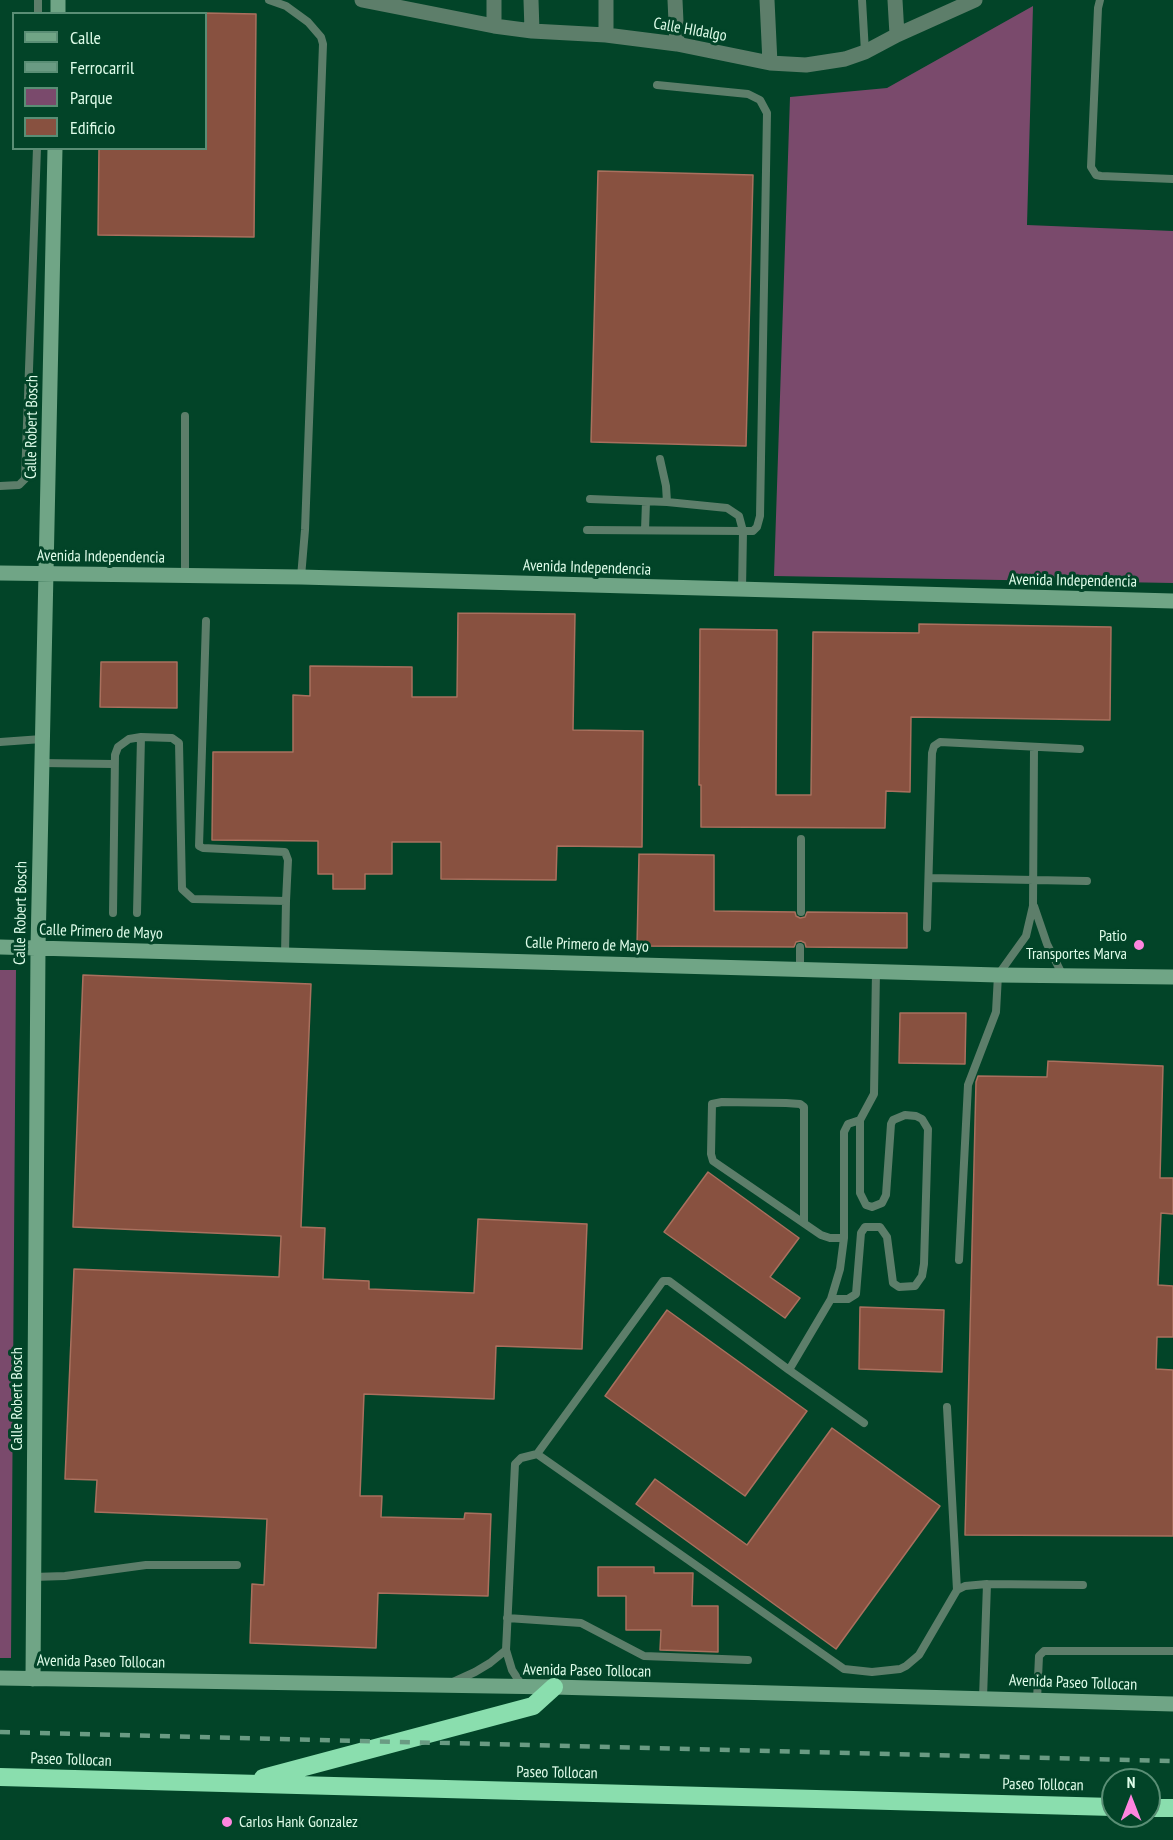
<!DOCTYPE html>
<html>
<head>
<meta charset="utf-8">
<style>
  body { margin:0 }
  #map { position:relative; width:1173px; height:1840px; overflow:hidden; background:#024428; font-family:"PT Sans Narrow",sans-serif }
  canvas { display:block }
  .legend { position:absolute; left:12px; top:12px; width:195px; height:138px; box-sizing:border-box; background:#024428; border:2px solid #5a8e75; margin:0; padding:8px 10px; list-style:none; font-size:18px; color:#defce9 }
  .legend li { display:flex; align-items:center; gap:12px; height:30px }
  .legend b { width:30px; border:2px solid #5a8e75 }
  .north { position:absolute; left:1101px; top:1768px; width:60px; height:60px; box-sizing:border-box; background:#024428; border:2px solid #5a8e75; border-radius:50%; rotate:0deg; font-size:16px; font-weight:700; line-height:24px; text-align:center; color:#defce9 }
  .north::after { content:''; display:block; margin:auto; width:21px; height:27px; background:#ff85df; clip-path:polygon(50% 0,100% 100%,50% 72%,0 100%) }
</style>
</head>
<body>
<div id="map">
<canvas width="1173" height="1840"></canvas>
<ul class="legend">
<li><b style="height:8px;background:#70a586"></b>Calle</li>
<li><b style="height:8px;background:#6a9b83"></b>Ferrocarril</li>
<li><b style="height:16px;background:#7a4a6c"></b>Parque</li>
<li><b style="height:16px;background:#885140"></b>Edificio</li>
</ul>
<div class="north">N</div>
</div>
<script>
const ctx = document.querySelector('canvas').getContext('2d');
ctx.lineJoin = 'round';
function fillPath(path, color) { ctx.fillStyle = color; ctx.fill(path, 'evenodd'); }
const shape = rows => new Path2D(rows.map(r => 'M' + r).join(''));
function stroke(path, color, width, dash) { ctx.strokeStyle = color; ctx.lineWidth = width; ctx.lineCap = dash ? 'butt' : 'round'; ctx.setLineDash(dash || []); ctx.stroke(path); }
function label(font, color, halo, rows, align = 'center') {
  ctx.font = font + ' "PT Sans Narrow",sans-serif'; ctx.lineWidth = 6; ctx.setLineDash([]); ctx.textBaseline = 'middle'; ctx.strokeStyle = halo; ctx.fillStyle = color; for (const [text, x, y, turn = 0] of rows) {
    ctx.save(); ctx.translate(x, y); ctx.rotate((+turn || 0) * Math.PI / 180); ctx.textAlign = isNaN(turn) ? turn : align; if (halo) ctx.strokeText(text, 0, 0); ctx.fillText(text, 0, 0); ctx.restore();
  }
}
const green = shape([
  [1033,6,1027,225,1173,231,1173,583,774,576,790,97,887,88],
  [0,970,16,970,11,1658,0,1658]
]);
const building = shape([
  [206,13,256,14,254,237,98,235,99,148,206,148,206,13],
  [598,171,753,175,746,446,591,442,598,171],
  [458,613,575,614,573,730,643,731,642,847,557,846,556,880,441,879,441,842,392,842,392,874,365,874,365,889,333,889,333,874,318,874,318,841,212,840,213,752,293,752,293,695,310,696,310,666,412,667,412,697,457,697,458,613],
  [919,624,1111,627,1110,720,911,717,910,792,886,791,885,828,701,827,701,785,699,785,700,629,777,630,776,795,811,795,813,632,919,633,919,624],
  [101,662,177,662,177,708,100,707,101,662],
  [639,854,714,855,714,911,795,912,796,916,800,918,805,917,807,912,907,913,907,948,806,947,805,943,801,941,796,942,794,947,637,946,639,854],
  [83,975,311,984,301,1227,325,1228,323,1279,369,1281,369,1289,474,1293,478,1219,587,1224,582,1349,496,1346,494,1399,364,1394,360,1496,382,1496,381,1517,464,1519,465,1513,491,1514,488,1596,378,1593,376,1648,250,1643,252,1584,264,1585,267,1519,95,1512,97,1480,65,1479,74,1269,279,1277,281,1236,73,1227,83,975],
  [900,1013,966,1013,965,1064,899,1063,900,1013],
  [1048,1061,1163,1066,1160,1178,1173,1178,1173,1214,1161,1213,1158,1285,1173,1286,1173,1337,1157,1337,1156,1369,1173,1370,1173,1536,965,1535,976,1082,978,1076,1047,1077,1048,1061],
  [708,1172,799,1238,770,1277,800,1298,785,1318,664,1232,708,1172],
  [860,1307,944,1310,942,1372,859,1369,860,1307],
  [667,1310,807,1411,745,1496,605,1396,667,1310],
  [832,1428,940,1506,836,1649,636,1504,655,1479,747,1545,832,1428],
  [598,1567,654,1567,654,1573,693,1573,692,1606,718,1606,718,1652,660,1650,661,1630,626,1630,626,1596,598,1596,598,1567]
]);
const lane = shape([
  [269,0,286,6,308,22,321,37,323,44,305,530,301,577],
  [862,0,865,52],
  [1100,0,1098,8,1091,167,1096,175,1101,176,1173,179],
  [38,14,38,0],
  [657,85,748,94,760,100,767,113,760,516,757,527,753,531,743,531,739,516,727,508,667,502,666,486,660,459],
  [185,416,185,576],
  [0,486,19,485,25,479,37,148],
  [590,499,667,502],
  [587,530,743,531,742,590],
  [645,530,646,502],
  [206,621,199,846,203,848,285,852,288,860,286,901],
  [0,742,42,739],
  [42,763,113,764],
  [801,839,801,912],
  [929,878,1087,881],
  [1034,906,1047,944,1062,974],
  [113,913,115,755,118,747,129,739,141,737,172,738,179,743,182,889,193,899,286,901,285,955],
  [137,913,141,737],
  [927,928,932,753,934,746,940,742,1080,749],
  [800,969,800,947],
  [860,1120,874,1094,876,971],
  [804,1223,804,1107,800,1104,786,1103,722,1102,712,1104,711,1154,713,1161,821,1235,830,1238,844,1238,844,1132,848,1124,860,1120,860,1193,866,1205,872,1207,882,1203,886,1195,891,1124,893,1120,905,1115,916,1116,922,1119,928,1129,924,1264,922,1276,915,1286,899,1287,893,1283,887,1237,880,1227,865,1227,861,1233,856,1294,848,1299,831,1299],
  [959,1260,968,1085,996,1012,998,975,1026,936,1033,906,1034,748],
  [789,1370,831,1299,840,1269,844,1238],
  [947,1407,957,1590],
  [537,1454,844,1669,872,1672,900,1669,906,1666,919,1655,957,1590,965,1586,987,1584],
  [33,1577,65,1576,146,1565,237,1565],
  [507,1618,581,1623,644,1656,748,1660],
  [453,1682,475,1672,490,1663,506,1650],
  [523,1687,512,1670,506,1650,515,1464,521,1458,537,1454,663,1281,669,1281,789,1370,864,1423],
  [983,1698,987,1584,1083,1585],
  [1037,1700,1039,1656,1044,1651,1173,1651]
]);
const street = shape([
  [362,0,494,26,532,31,606,35,677,44,770,63,806,65,845,59,865,52,897,35,975,0],
  [494,0,494,26],
  [531,0,532,31],
  [606,0,606,35],
  [675,0,677,44],
  [767,0,770,63],
  [895,0,897,35]
]);
const secondary = shape([
  [58,14,58,0],
  [0,573,301,577,1173,601],
  [0,947,998,975,1173,977],
  [0,1678,554,1687,1173,1704],
  [33,1679,38,948,55,148]
]);
const highway = shape([
  [0,1777,1113,1807],
  [263,1778,533,1706,554,1687],
  [1149,1808,1173,1808]
]);
const rail = shape([
  [0,1732,1173,1761]
]);
const markers = [
  [1139,945,6,"#ff85df"],
  [227,1822,6,"#ff85df"]
];
const streetNames = [
  ["Calle HIdalgo",690,30,10],
  ["Calle Robert Bosch",32,427,-89],
  ["Avenida Independencia",101,557,1],
  ["Avenida Independencia",587,568,2],
  ["Avenida Independencia",1073,581,1],
  ["Calle Robert Bosch",21,913,-89],
  ["Calle Primero de Mayo",101,932,2],
  ["Calle Primero de Mayo",587,945,2],
  ["Calle Robert Bosch",17,1399,-90],
  ["Avenida Paseo Tollocan",101,1662,1],
  ["Avenida Paseo Tollocan",587,1671,1],
  ["Avenida Paseo Tollocan",1073,1683,2],
  ["Paseo Tollocan",71,1760,2],
  ["Paseo Tollocan",557,1773,1],
  ["Paseo Tollocan",1043,1785,1]
];
const poiNames = [
  ["Patio",1127,936],
  ["Transportes Marva",1127,954],
  ["Carlos Hank Gonzalez",239,1822,"left"]
];
fillPath(green, '#7a4a6c');
fillPath(building, '#885140');
stroke(building, '#a9705e', 1.5);
stroke(lane, '#5d7e6a', 8);
stroke(street, '#5d7e6a', 15);
stroke(secondary, '#70a586', 15);
stroke(highway, '#8adeae', 18);
stroke(rail, '#6a9b83', 4.5, [10, 10]);
for (const [x, y, r, color] of markers) { const dot = new Path2D(); dot.arc(x, y, r, 0, 2 * Math.PI); ctx.fillStyle = color; ctx.fill(dot); stroke(dot, '#024428', 2); }
label('16px', '#defce9', '#024428', streetNames);
label('16px', '#defce9', '#024428', poiNames, 'right');
</script>
</body>
</html>
